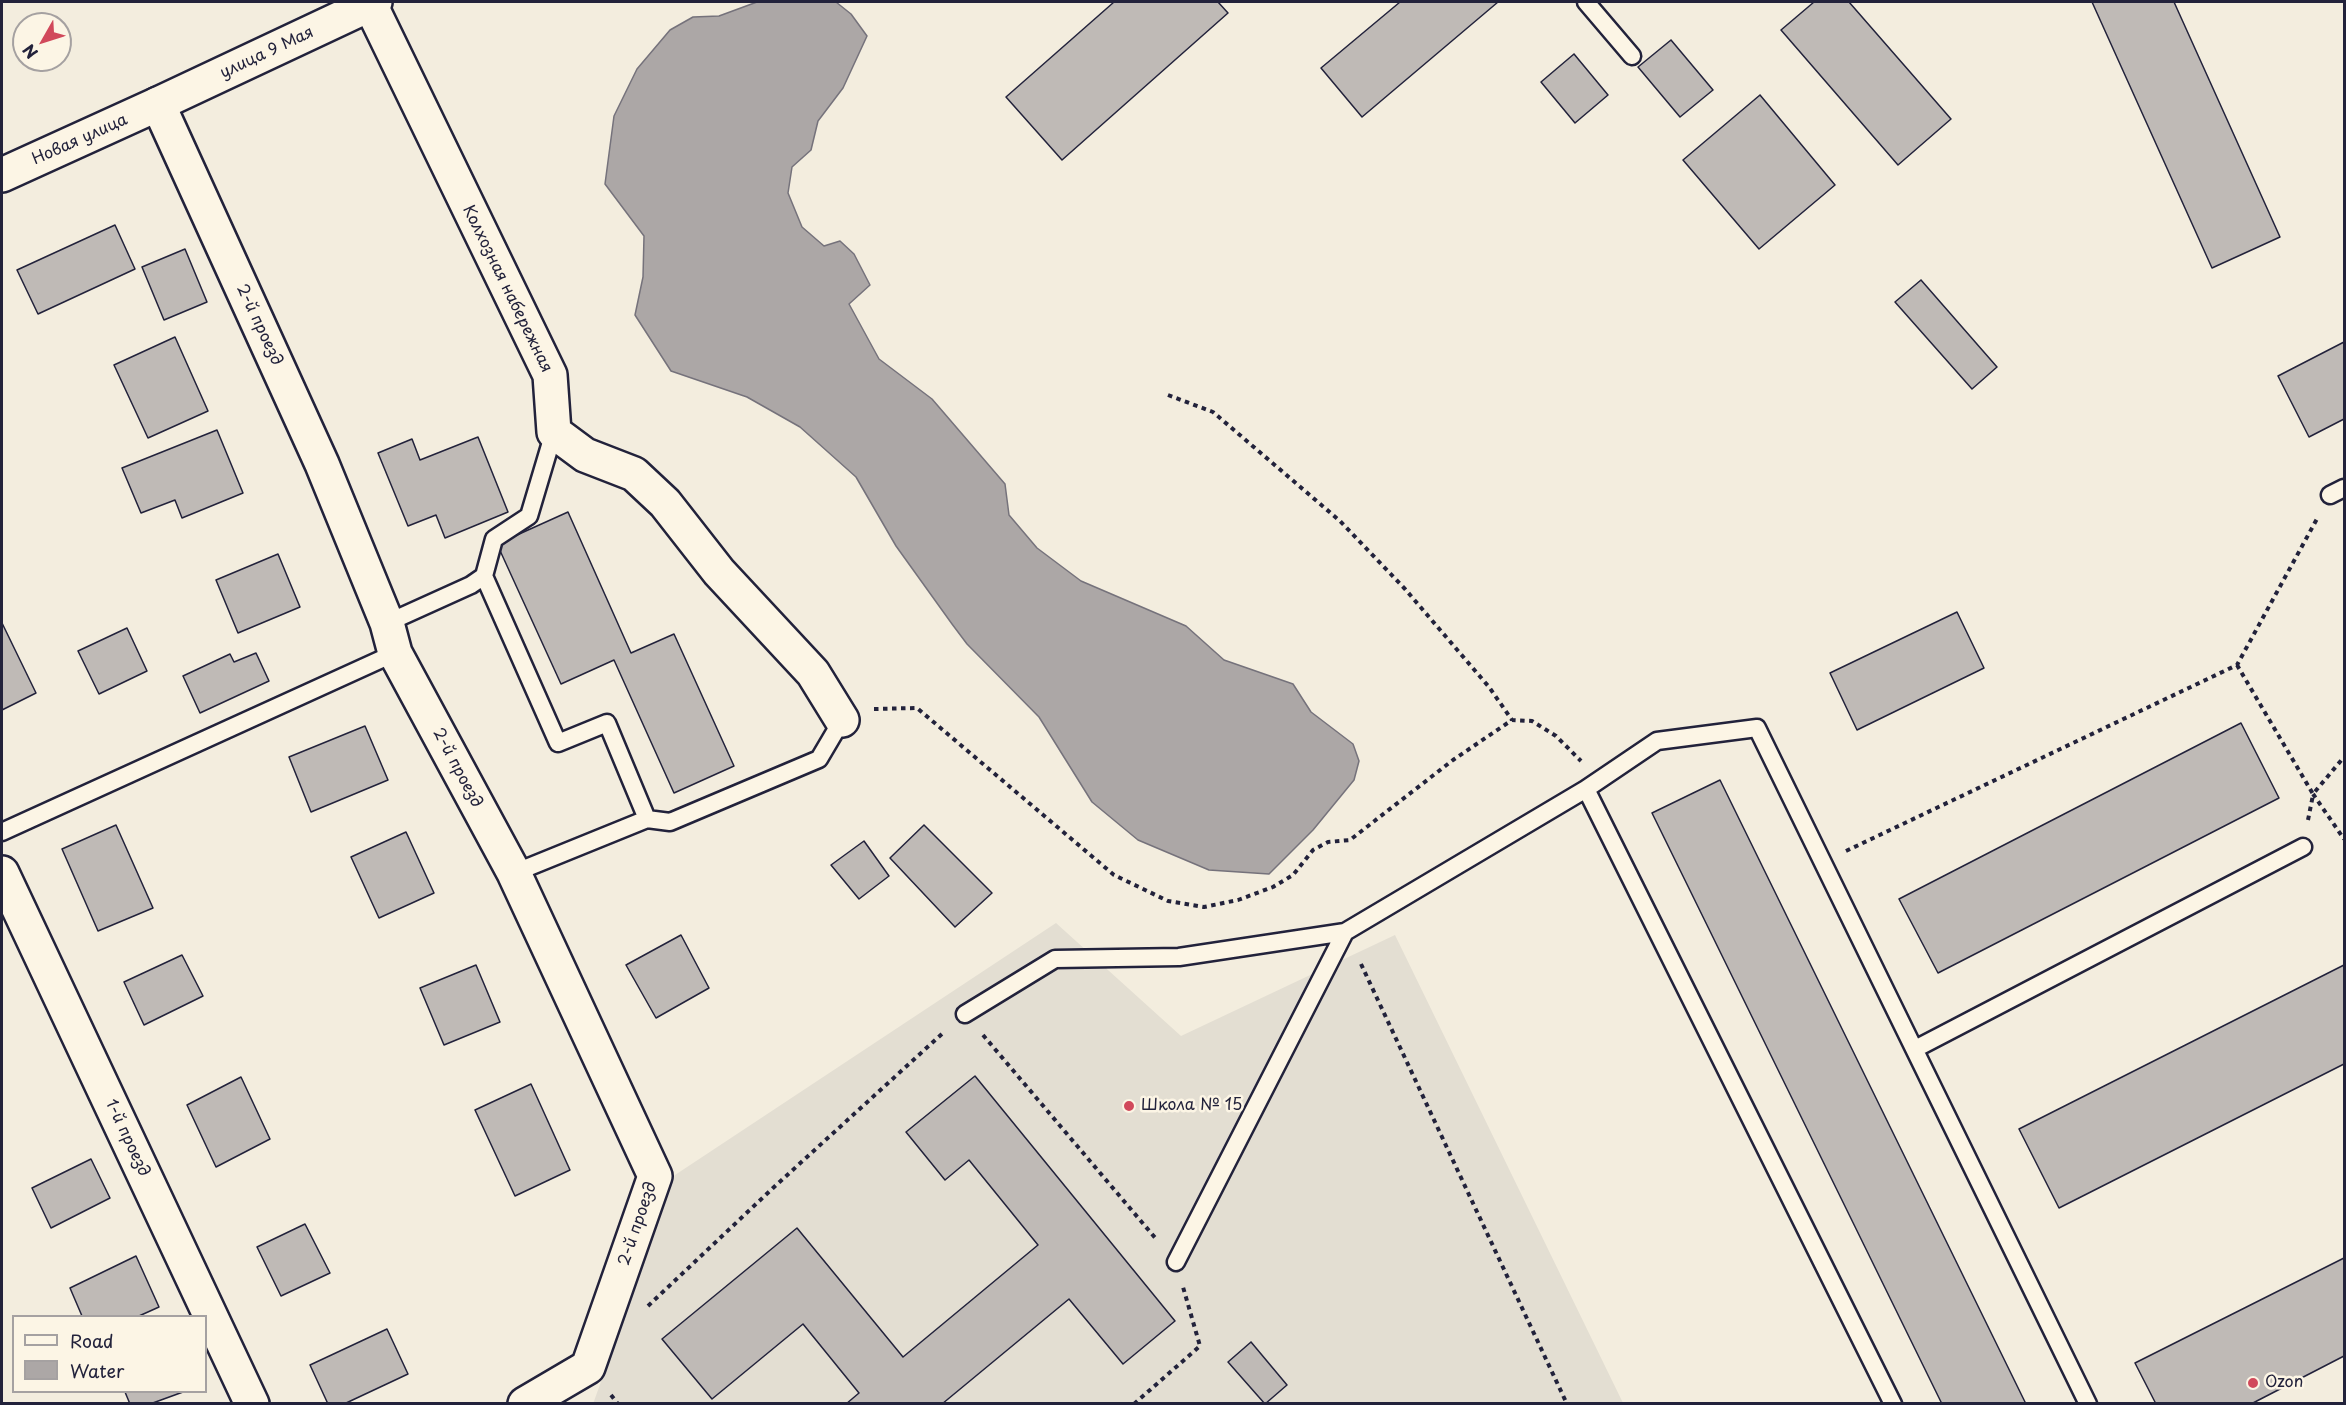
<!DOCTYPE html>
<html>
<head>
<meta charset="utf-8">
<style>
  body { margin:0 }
  #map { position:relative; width:2346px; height:1405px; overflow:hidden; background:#f3edde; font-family:"Playpen Sans",sans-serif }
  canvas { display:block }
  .frame { position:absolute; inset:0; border:3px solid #22223b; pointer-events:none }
  .legend { position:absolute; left:12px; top:1315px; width:195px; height:78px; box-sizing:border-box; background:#fcf5e5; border:2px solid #a5a1a1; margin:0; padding:8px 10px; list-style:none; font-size:18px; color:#22223b }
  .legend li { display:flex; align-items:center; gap:12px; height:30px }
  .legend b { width:30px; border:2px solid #a5a1a1 }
  .north { position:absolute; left:12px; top:12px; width:60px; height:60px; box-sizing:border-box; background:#fcf5e5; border:2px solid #a5a1a1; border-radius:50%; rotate:231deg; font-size:16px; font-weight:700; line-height:24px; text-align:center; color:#22223b }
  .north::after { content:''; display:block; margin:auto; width:21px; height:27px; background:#d1495b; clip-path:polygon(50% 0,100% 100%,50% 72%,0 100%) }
</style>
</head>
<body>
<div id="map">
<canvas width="2346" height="1405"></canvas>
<div class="frame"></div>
<ul class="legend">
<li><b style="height:8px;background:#fcf5e5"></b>Road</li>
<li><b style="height:16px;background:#aca7a6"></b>Water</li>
</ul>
<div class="north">N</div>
</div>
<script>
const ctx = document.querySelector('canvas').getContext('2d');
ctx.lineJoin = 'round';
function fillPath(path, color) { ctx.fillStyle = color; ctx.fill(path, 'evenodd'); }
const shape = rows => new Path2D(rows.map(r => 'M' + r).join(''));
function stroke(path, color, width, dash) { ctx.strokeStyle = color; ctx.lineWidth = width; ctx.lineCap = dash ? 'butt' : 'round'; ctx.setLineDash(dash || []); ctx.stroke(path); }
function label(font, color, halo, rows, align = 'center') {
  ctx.font = font + ' "Playpen Sans",sans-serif'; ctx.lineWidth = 5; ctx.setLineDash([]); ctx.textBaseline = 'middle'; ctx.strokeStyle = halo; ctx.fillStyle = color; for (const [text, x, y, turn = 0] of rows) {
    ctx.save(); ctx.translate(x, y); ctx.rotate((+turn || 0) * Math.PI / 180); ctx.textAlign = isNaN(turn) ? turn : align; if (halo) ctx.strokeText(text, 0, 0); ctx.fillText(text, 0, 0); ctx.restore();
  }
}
const built = shape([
  [1056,923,1181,1036,1395,935,1623,1403,593,1404,675,1175]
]);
const water = shape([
  [757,2,836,2,851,14,867,36,843,88,818,121,811,150,792,167,788,193,802,227,824,246,840,241,854,254,870,285,849,304,879,359,932,399,1005,484,1009,515,1037,548,1081,581,1186,626,1224,660,1293,684,1311,712,1353,744,1359,761,1354,780,1313,830,1269,874,1209,870,1138,840,1092,802,1039,717,967,644,952,624,896,546,856,477,800,427,747,397,671,371,635,315,643,277,644,236,605,184,614,116,637,69,670,30,693,17,719,16,757,2]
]);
const building = shape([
  [1114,2,1218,2,1228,13,1062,160,1006,97,1114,2],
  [1400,2,1498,2,1362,117,1321,68,1400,2],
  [1814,2,1849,2,1951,119,1898,165,1781,30,1814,2],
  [2092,2,2174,2,2280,237,2212,268,2092,2],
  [1671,40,1713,90,1680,117,1638,67,1671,40],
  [1574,54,1608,95,1575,123,1541,82,1574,54],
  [1760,95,1835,185,1759,249,1683,160,1760,95],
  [115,225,135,269,38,314,17,270,115,225],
  [185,249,207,302,164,320,142,267,185,249],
  [1921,280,1997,367,1972,389,1895,302,1921,280],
  [175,337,208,411,148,438,114,365,175,337],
  [2344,342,2344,419,2309,437,2278,376,2344,342],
  [217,430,243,493,182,518,175,500,141,513,122,468,217,430],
  [478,437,508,512,445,538,436,515,408,526,378,453,412,439,420,460,478,437],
  [568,512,631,653,674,634,734,766,674,793,614,660,561,684,497,544,568,512],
  [278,554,300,607,238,633,216,580,278,554],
  [1957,612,1984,668,1857,730,1830,673,1957,612],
  [2,623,36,693,2,710,2,623],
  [127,628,147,671,99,694,78,651,127,628],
  [256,653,269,681,200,713,183,676,230,654,234,662,256,653],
  [2241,723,2279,798,1938,973,1899,899,2241,723],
  [365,726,388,780,311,812,289,757,365,726],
  [1720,780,2026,1404,1942,1404,1652,813,1720,780],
  [116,825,153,908,98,931,62,849,116,825],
  [924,825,992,893,955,927,890,858,924,825],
  [406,832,434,893,379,918,351,857,406,832],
  [864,841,889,876,859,899,831,865,864,841],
  [681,935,709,988,656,1018,626,965,681,935],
  [182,955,203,996,144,1025,124,982,182,955],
  [476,965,500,1022,444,1045,420,988,476,965],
  [2344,965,2344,1064,2059,1208,2019,1129,2344,965],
  [975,1076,1175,1321,1123,1364,1069,1299,942,1404,846,1404,859,1393,803,1324,712,1399,662,1339,797,1228,903,1357,1038,1245,969,1160,945,1180,906,1132,975,1076],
  [241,1077,270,1139,216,1167,187,1105,241,1077],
  [531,1084,570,1170,515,1196,475,1110,531,1084],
  [91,1159,110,1198,51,1228,32,1188,91,1159],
  [305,1224,330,1273,281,1296,257,1247,305,1224],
  [136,1256,159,1307,139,1316,82,1316,70,1288,136,1256],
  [2344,1258,2344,1356,2251,1404,2156,1404,2135,1363,2344,1258],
  [387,1329,408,1374,344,1404,328,1404,310,1365,387,1329],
  [1251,1342,1287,1385,1265,1404,1228,1362,1251,1342],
  [125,1392,183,1392,150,1404,130,1404,125,1392]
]);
const path = shape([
  [1168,395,1213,412,1340,521,1405,589,1489,687,1512,720],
  [2237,665,2313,794,2344,757],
  [874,709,917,708,1114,875,1168,901,1204,907,1238,900,1273,887,1293,875,1313,850,1328,842,1350,840,1453,760,1512,720,1532,721,1556,736,1581,761],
  [2313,794,2344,839],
  [2308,820,2313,795],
  [1846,851,2237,665,2318,517],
  [1361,964,1567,1404],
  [983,1035,1157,1240],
  [648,1306,773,1188,944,1032],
  [611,1395,618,1404],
  [1134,1404,1200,1346,1183,1287]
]);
const lane = shape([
  [1586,2,1632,56],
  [2330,495,2344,488],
  [484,576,558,743,607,723,647,819],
  [387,623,471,585,484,576,494,539,529,516,554,432],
  [2,832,395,653],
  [514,873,647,819,670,822,819,759,842,720],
  [1345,932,1586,789],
  [965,1014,1055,959,1179,957,1345,932,1176,1262],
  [1915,1049,2303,847],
  [1893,1404,1586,789,1657,741,1757,728,2088,1404]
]);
const street = shape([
  [370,4,550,375,554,432,585,455,634,474,665,503,719,572,813,673,842,720],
  [158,104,322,464,387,623,395,653,514,873,655,1176,588,1367,525,1404],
  [2,873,252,1404]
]);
const secondary = shape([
  [2,175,158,104,375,2]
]);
const markers = [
  [1129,1106,6,"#d1495b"],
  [2253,1383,6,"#d1495b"]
];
const streetNames = [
  ["улица 9 Мая",267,53,-25],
  ["Новая улица",80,140,-24],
  ["Колхозная набережная",507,289,64],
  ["2-й проезд",259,325,65],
  ["2-й проезд",457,768,62],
  ["1-й проезд",127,1138,65],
  ["2-й проезд",638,1224,-71]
];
const poiNames = [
  ["Школа № 15",1141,1106],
  ["Ozon",2265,1383]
];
fillPath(built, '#e3ded2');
fillPath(water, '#aca7a6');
stroke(water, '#75727b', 1.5);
fillPath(building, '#bfbab6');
stroke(building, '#22223b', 1.5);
stroke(lane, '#22223b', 21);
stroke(street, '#22223b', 38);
stroke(secondary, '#22223b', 38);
stroke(path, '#22223b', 4, [4.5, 4.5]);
stroke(lane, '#fcf5e5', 16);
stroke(street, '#fcf5e5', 33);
stroke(secondary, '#fcf5e5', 33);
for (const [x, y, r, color] of markers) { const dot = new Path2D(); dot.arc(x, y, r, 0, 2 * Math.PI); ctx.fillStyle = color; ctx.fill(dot); stroke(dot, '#fcf5e5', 2); }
label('16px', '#22223b', '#fcf5e5', streetNames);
label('16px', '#22223b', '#fcf5e5', poiNames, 'left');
</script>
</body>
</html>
